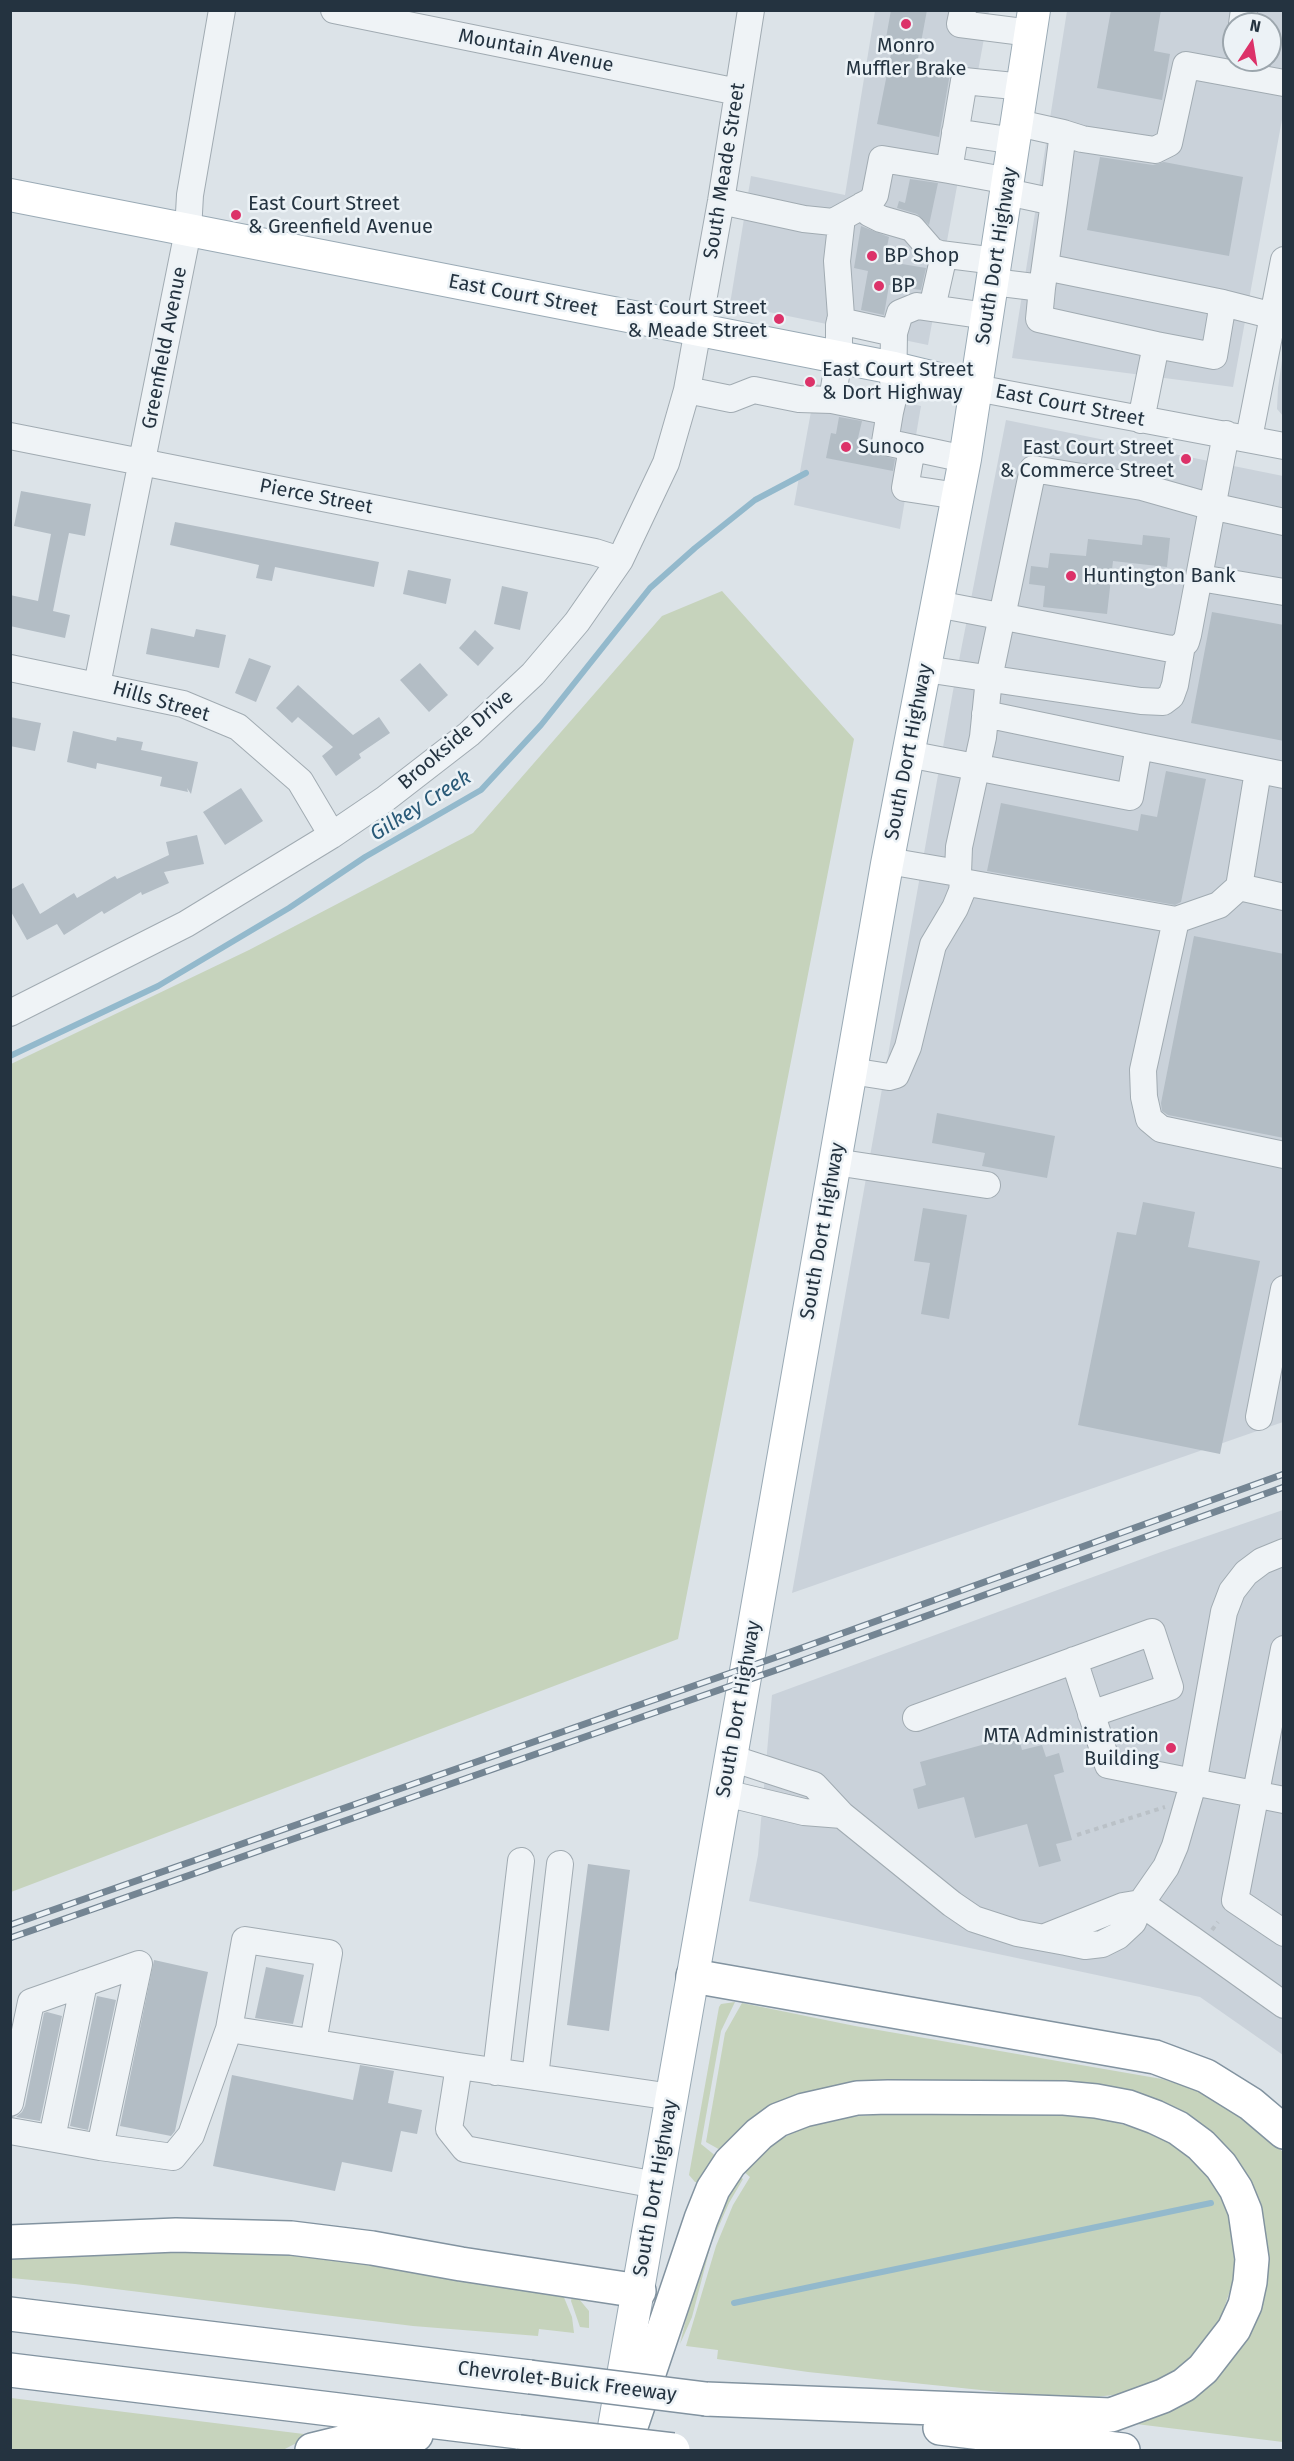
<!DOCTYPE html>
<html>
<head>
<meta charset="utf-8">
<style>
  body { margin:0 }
  #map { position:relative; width:1294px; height:2461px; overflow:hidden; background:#dce3e8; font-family:"Fira Sans",sans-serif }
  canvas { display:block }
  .frame { position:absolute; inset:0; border:12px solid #243340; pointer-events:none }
  .north { position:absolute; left:1222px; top:12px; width:60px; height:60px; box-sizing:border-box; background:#ecf2f6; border:2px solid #9ca6ad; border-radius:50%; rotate:12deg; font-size:16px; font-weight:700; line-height:24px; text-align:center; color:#243340 }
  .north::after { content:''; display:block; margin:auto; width:21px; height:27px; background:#dc3269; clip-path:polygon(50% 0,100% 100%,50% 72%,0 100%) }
</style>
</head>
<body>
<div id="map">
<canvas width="1294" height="2461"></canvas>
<div class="frame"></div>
<div class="north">N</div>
</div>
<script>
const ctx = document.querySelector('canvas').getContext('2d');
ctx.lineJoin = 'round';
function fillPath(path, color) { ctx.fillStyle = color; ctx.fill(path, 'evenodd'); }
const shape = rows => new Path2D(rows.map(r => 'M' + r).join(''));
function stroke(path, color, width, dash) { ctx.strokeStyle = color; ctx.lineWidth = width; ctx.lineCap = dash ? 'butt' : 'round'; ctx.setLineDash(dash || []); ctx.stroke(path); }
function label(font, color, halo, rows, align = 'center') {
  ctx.font = font + ' "Fira Sans",sans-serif'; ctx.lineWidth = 5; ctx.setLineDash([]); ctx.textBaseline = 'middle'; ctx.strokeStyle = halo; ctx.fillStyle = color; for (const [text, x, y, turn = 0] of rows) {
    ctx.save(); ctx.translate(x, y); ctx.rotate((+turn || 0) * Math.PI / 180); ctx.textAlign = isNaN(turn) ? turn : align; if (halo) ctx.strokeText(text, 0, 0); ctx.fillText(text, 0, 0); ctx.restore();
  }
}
const built = shape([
  [875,11,989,11,928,345,730,304,751,176,845,195],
  [1067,11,1283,11,1283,114,1233,387,1012,358],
  [1234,24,1270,24,1270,60,1234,60],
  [1283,353,1283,416,1277,409,1278,388],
  [816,384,921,406,900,529,794,505],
  [1006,420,1283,476,1283,1422,792,1593,953,691],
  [1283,1510,1283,2055,1200,1997,749,1901,758,1855,772,1695,1161,1552]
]);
const green = shape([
  [722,591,854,739,678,1639,11,1892,11,1064,249,950,473,833,662,616],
  [735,2002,721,2031,701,2144,717,2157,700,2182,695,2182,689,2175,719,2007,721,2004],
  [742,2003,855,2026,1162,2079,1191,2088,1219,2101,1242,2117,1283,2152,1283,2442,1128,2423,1143,2415,1262,2277,1194,2124,898,2087,722,2151,706,2142,725,2033],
  [897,2113,1062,2115,1095,2117,1150,2132,1173,2144,1194,2160,1211,2180,1225,2202,1233,2227,1235,2276,1219,2323,1205,2344,1187,2362,1165,2378,1142,2388,1114,2395,1084,2398,1048,2397,808,2372,717,2359,718,2350,686,2346,716,2246,733,2205,750,2177,743,2171,773,2143,811,2124,837,2118],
  [739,2176,743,2179,729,2203,711,2244,692,2317,680,2344,691,2298,724,2203],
  [135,2248,300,2251,563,2295,572,2317,574,2333,539,2329,538,2336,413,2326,75,2284,11,2278,10,2253],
  [572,2296,579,2299,589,2311,589,2328,580,2327,571,2301],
  [11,2398,312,2435,283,2450,11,2450]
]);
const stream = shape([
  [10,1056,158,986,289,908,365,857,481,790,541,725,650,588,695,548,755,500,806,473],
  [734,2303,1211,2203]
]);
const building = shape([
  [891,10,927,10,917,64,953,71,949,79,939,137,877,124,894,39,886,38],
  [1111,10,1161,10,1154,51,1170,54,1162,100,1097,88],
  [1100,157,1153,165,1164,162,1243,177,1229,256,1087,230],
  [910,179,938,183,929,225,917,214,897,208,899,201,905,203],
  [861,226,889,237,884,261,926,268,921,290,889,285,884,315,861,310,868,271,854,268],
  [839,417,862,421,858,438,863,439,862,441,870,443,876,454,895,459,893,471,826,458,831,433,836,434],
  [21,491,91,504,85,536,69,533,62,566,53,611,70,615,65,638,10,626,10,595,38,601,51,534,14,526],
  [175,522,379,562,374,587,275,567,272,581,256,578,259,565,170,545],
  [1143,535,1170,538,1167,567,1113,561,1107,614,1043,607,1045,586,1029,584,1031,566,1048,568,1050,553,1086,556,1088,539,1142,545],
  [408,570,451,579,446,604,403,594],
  [502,586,528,592,520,630,494,624],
  [1212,612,1284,625,1284,741,1191,723],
  [151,628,194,637,196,629,226,635,219,668,146,654],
  [475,630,494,648,478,666,459,648],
  [249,658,271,666,256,702,235,693],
  [420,663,448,695,429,712,400,680],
  [298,685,353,735,379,717,390,733,359,754,361,758,336,776,322,756,333,747,298,717,292,723,276,708],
  [10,717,41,723,35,751,10,746],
  [73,731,116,741,117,737,143,742,141,750,198,762,191,794,187,788,188,792,160,786,162,777,97,763,96,769,67,762],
  [1166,771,1206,779,1181,902,1175,905,987,871,1001,803,1138,831,1141,814,1157,817],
  [241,788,263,821,225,845,203,812],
  [197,835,204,864,164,872,169,883,142,895,141,892,104,914,102,911,64,935,57,924,27,940,10,910,10,890,23,883,40,914,74,893,77,898,115,876,117,879,169,855,166,842],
  [1194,936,1284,954,1284,1138,1168,1115,1162,1111,1161,1103],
  [937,1113,1055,1136,1047,1178,982,1166,985,1153,932,1143],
  [1143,1202,1195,1212,1188,1247,1260,1261,1220,1454,1078,1425,1117,1232,1136,1235],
  [923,1208,967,1215,949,1319,921,1314,930,1263,914,1261],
  [1018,1735,1022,1750,1042,1745,1046,1757,1059,1753,1064,1772,1054,1775,1072,1840,1056,1844,1061,1861,1039,1867,1027,1824,975,1838,964,1797,918,1809,913,1789,926,1785,920,1762],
  [588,1864,630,1870,609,2031,567,2025],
  [154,1960,208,1972,175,2131,171,2136,120,2126],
  [266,1967,304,1975,293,2024,255,2018],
  [97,1996,116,2000,88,2130,70,2126],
  [47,2012,62,2016,40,2121,16,2117,22,2112,25,2106,44,2013],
  [360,2065,394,2071,388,2103,422,2110,417,2134,401,2131,392,2172,342,2162,335,2191,213,2166,232,2075,353,2100]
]);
const path = shape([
  [1077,1835,1165,1807],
  [1212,1930,1218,1922]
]);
const minor = shape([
  [334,10,738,92],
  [963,10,960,24,1031,33],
  [1242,24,1244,10],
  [1018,123,1063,133,1054,202],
  [955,132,1015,141],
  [1063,133,1082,139,1155,150,1169,143,1186,65,1284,83],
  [949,170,1009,181],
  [721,201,804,219,833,222,871,201,875,195,882,159,949,170,964,81,1024,87],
  [863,205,869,213,881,219,912,228,932,251,940,254,996,261],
  [1045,267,1223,303],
  [993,282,1042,288,1054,202,1007,192],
  [1042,288,1039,319,1156,345,1141,420],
  [932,308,944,255],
  [840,321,894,333,893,399,890,412,832,400,839,358,839,325,840,321,841,316,837,261,842,217],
  [894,333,900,313,917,306,987,316],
  [1156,345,1214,356,1223,303,1274,316],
  [976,388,1284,446],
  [687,390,731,399,754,390,799,399,832,400],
  [890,412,885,442,965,459],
  [10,436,595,552,620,560],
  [1249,438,1284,260],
  [912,448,905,488,958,496],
  [1200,578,1284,592],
  [937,604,1171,649,1180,648,1186,642,1188,635,1226,434],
  [10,668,183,704,238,727,300,781,332,835],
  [925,669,1141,701,1163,702,1171,696,1175,685,1182,645],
  [97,685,188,231,190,195,222,10],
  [1139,746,1284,775],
  [908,754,1130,797,1139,746,985,714],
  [888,861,958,873],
  [963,882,1176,920],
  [1239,887,1258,771],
  [1284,897,1239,887,1219,905,1176,920,1143,1070,1144,1097,1149,1119,1161,1129,1284,1155],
  [10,1013,186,924,332,835,385,799,469,734,533,674,577,622,620,560,666,463,687,390,721,201,751,10],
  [851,1071,889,1077,896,1075,908,1047,933,945,955,908,962,891,963,882,958,873,959,847,983,737,989,678,1033,469,1142,487,1202,504,1284,522],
  [835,1162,987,1185],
  [1259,1417,1284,1289],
  [1284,1649,1235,1900,1284,1933],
  [1074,1660,1108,1765,1284,1800],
  [916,1718,1152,1632,1170,1687,1091,1714],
  [731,1758,814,1785,842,1815,952,1904,974,1919,1017,1933,1066,1942,1085,1946,1102,1944,1118,1936,1133,1922,1141,1903,1166,1867,1175,1846,1193,1784,1224,1612,1232,1591,1246,1573,1262,1561,1284,1552],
  [725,1793,804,1812,842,1815],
  [1045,1937,1123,1906,1141,1903,1284,2005],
  [229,2029,245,1940,329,1953,313,2042],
  [459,2066,449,2129,465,2149,656,2185],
  [496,2072,521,1861],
  [535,2077,560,1864],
  [10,2103,31,2002,139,1964,100,2147],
  [10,2131,100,2147,173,2157,191,2135,229,2029,459,2066,672,2097],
  [52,2138,84,1983]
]);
const major = shape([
  [10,195,894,368,976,388],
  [610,2450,887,864,965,459,1034,10]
]);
const highway = shape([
  [693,1976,1155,2057,1206,2076,1251,2104,1284,2132],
  [10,2242,176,2235,291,2238,372,2248,461,2264,639,2291],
  [10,2314,530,2377],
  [10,2370,519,2432],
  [940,2428,1123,2450],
  [312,2450,361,2438,416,2435],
  [623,2450,701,2219,713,2189,730,2163,759,2134,778,2120,804,2110,857,2098,888,2097,1064,2098,1096,2101,1128,2107,1155,2117,1178,2128,1201,2145,1221,2166,1236,2189,1245,2211,1252,2259,1250,2282,1245,2305,1234,2329,1203,2369,1184,2385,1163,2396,1111,2415,706,2399]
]);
const rail = shape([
  [10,1925,785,1654,1284,1474],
  [10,1938,782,1668,1284,1487]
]);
const highwayBridge = shape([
  [530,2377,706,2399],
  [519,2432,673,2450]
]);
const markers = [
  [906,24,6,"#dc3269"],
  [236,215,6,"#dc3269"],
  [872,256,6,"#dc3269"],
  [879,286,6,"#dc3269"],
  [779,319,6,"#dc3269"],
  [810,382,6,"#dc3269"],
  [846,447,6,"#dc3269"],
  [1186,459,6,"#dc3269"],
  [1071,576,6,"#dc3269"],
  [1171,1748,6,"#dc3269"]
];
const poiNames = [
  ["Monro",906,46,"center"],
  ["Muffler Brake",906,69,"center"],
  ["East Court Street",248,204],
  ["& Greenfield Avenue",248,227],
  ["BP Shop",884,256],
  ["BP",891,286],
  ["East Court Street",767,308,"right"],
  ["& Meade Street",767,331,"right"],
  ["East Court Street",822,370],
  ["& Dort Highway",822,393],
  ["Sunoco",858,447],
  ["East Court Street",1174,448,"right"],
  ["& Commerce Street",1174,471,"right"],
  ["Huntington Bank",1083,576],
  ["MTA Administration",1159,1736,"right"],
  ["Building",1159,1759,"right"]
];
const streetNames = [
  ["Mountain Avenue",536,51,11],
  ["South Meade Street",725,171,-81],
  ["South Dort Highway",997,256,-81],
  ["East Court Street",523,296,11],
  ["Greenfield Avenue",165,348,-79],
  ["East Court Street",1070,406,11],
  ["Pierce Street",316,497,11],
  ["Hills Street",161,702,16],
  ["Brookside Drive",456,740,-40],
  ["South Dort Highway",909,752,-79],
  ["South Dort Highway",823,1231,-80],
  ["South Dort Highway",739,1709,-80],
  ["South Dort Highway",656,2188,-80],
  ["Chevrolet-Buick Freeway",567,2382,7]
];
const waterNames = [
  ["Gilkey Creek",421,806,-32]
];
fillPath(built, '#cad2da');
fillPath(green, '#c6d3bc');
stroke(stream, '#93b9cc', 6);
fillPath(building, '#b3bdc5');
stroke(minor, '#a1abb2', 28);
stroke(major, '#9aaab5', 34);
stroke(highway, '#8293a0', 36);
stroke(path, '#bac1c7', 4, [4.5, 4.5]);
stroke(minor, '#eff3f6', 26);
stroke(major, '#fff', 32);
stroke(highway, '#fff', 33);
stroke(rail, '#748593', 7);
stroke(rail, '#ecf2f6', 4.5, [14]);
stroke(highwayBridge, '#8293a0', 36, []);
stroke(highwayBridge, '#fff', 33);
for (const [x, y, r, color] of markers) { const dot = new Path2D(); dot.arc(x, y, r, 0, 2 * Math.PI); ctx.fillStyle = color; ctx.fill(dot); stroke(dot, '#ecf2f6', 2); }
label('20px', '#243340', '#ecf2f6', poiNames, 'left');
label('20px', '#243340', '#ecf2f6', streetNames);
label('italic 21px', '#2a5a78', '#ecf2f6', waterNames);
</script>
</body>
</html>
